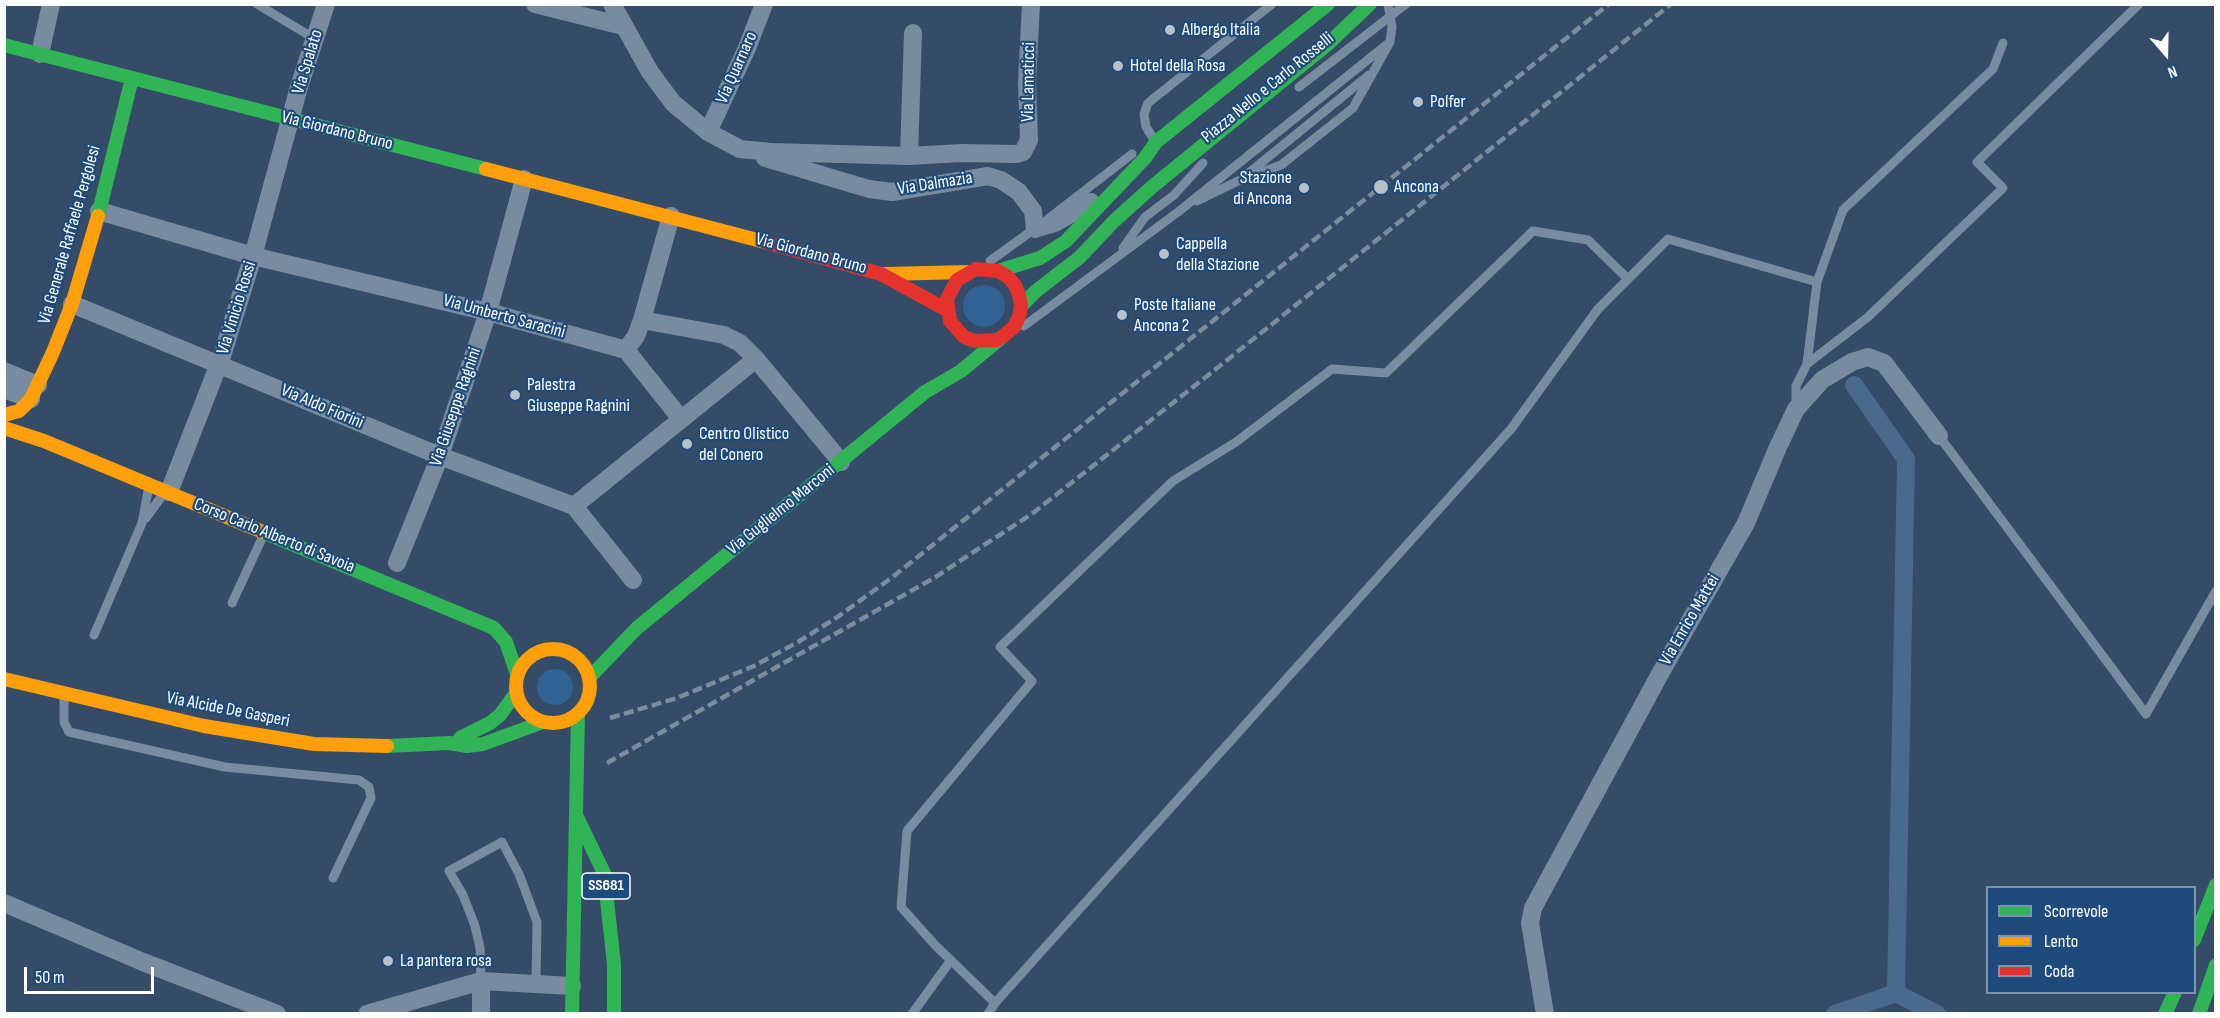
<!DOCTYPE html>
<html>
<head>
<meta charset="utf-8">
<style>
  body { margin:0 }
  #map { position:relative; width:2220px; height:1018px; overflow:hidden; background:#344c67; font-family:"Sofia Sans Condensed",sans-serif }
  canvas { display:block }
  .frame { position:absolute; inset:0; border:6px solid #fff; pointer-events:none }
  .legend { position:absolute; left:1986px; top:886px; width:210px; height:108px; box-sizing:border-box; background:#1f4b7c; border:2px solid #7993b0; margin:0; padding:8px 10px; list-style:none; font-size:18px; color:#fff }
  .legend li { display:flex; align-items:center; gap:12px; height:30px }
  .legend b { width:30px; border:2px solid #7993b0 }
  .north { position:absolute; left:2136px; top:24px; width:60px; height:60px; -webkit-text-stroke:4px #1f4b7c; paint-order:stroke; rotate:160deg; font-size:16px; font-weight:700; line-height:24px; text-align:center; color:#fff }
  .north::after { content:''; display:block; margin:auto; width:21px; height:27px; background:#fff; clip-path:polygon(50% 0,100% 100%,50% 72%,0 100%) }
  .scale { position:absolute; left:24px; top:967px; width:130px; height:27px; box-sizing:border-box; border:3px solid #fff; border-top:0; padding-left:8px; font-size:18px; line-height:21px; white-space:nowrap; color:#fff; -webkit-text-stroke:4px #1f4b7c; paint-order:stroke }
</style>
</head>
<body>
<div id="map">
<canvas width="2220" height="1018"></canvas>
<div class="frame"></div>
<ul class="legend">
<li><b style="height:8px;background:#30b455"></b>Scorrevole</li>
<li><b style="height:8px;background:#ff9f0a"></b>Lento</li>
<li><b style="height:8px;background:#e5322d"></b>Coda</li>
</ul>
<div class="north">N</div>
<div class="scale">50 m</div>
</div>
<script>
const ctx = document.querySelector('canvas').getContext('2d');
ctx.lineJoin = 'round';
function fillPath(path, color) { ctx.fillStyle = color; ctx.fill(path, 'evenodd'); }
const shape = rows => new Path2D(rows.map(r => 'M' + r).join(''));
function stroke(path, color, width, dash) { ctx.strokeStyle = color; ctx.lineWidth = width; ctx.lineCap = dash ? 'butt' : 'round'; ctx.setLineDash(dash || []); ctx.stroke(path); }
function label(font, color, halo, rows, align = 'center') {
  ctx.font = font + ' "Sofia Sans Condensed",sans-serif'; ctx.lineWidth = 4.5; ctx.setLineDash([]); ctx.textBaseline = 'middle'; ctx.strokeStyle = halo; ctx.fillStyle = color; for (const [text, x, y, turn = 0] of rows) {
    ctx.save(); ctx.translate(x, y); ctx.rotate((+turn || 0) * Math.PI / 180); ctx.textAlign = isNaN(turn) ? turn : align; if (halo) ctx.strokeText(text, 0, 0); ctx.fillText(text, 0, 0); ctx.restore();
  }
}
const green = shape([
  '963 306a21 21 0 1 1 42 0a21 21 0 1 1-42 0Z',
  '537 687a18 18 0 1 1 36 0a18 18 0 1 1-36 0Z'
]);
const canal = shape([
  [1854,385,1906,459,1896,993],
  [1835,1014,1896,993,1937,1014]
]);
const lane = shape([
  [257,4,315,39],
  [1299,87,1406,4],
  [1153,138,1146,127,1144,114,1148,103,1272,4],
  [1245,176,1369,75],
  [1197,201,1238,181,1281,165,1353,108,1390,42,1392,27,1388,4],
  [1048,219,1132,154],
  [1123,248,1145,217,1174,195,1203,163],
  [990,261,1037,227],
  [1628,279,1588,240,1533,231,1386,373,1332,369,1236,442,1173,481,1000,647,1032,681,907,831,901,907,935,945,995,1003,1511,429,1598,309,1668,239,1817,282],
  [1024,326,1178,212,1390,42],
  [1807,364,1868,317,2003,188,1977,162,2139,4],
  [1796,407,1796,386,1807,364,1817,282,1843,210,1993,69,2003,43],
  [1939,436,2146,714,2216,591],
  [146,518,164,493],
  [232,603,264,534],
  [94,635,142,523,149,486],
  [64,697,64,722,69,732,225,767,359,780,369,787,371,798,333,878],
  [481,981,480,948,475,926,463,895,449,871,502,842,519,874,537,922,536,983],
  [912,1014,951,960],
  [988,1014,995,1003]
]);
const street = shape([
  [535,4,623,26],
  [612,4,650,72,673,103,708,132,740,149,771,152,909,156,961,153,1017,154,1023,152,1029,140,1027,82,1031,4],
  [40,54,51,4],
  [708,132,747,48,764,4],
  [909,156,913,33],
  [765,158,869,189,892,192,988,176,1001,180,1019,192,1033,211,1035,229,1055,223,1091,202],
  [99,211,253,256,488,312,626,350,636,336,642,320,724,335,740,343,756,359,841,462],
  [72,304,440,456,574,506,756,359],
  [642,320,671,216],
  [626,350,681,419],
  [4,371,38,385],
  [4,389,31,399],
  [169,492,222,356,253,256,299,87,326,4],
  [574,506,633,580],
  [397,563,440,456,488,312,524,179],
  [4,903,143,962,277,1014],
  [367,1014,481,981,572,986],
  [481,1014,481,981],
  [1545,1014,1530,923,1533,908,1661,672,1746,523,1778,447,1796,409,1822,380,1852,362,1868,357,1884,363,1939,436]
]);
const fast = shape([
  [4,45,486,169],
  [98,216,132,78],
  [998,271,1040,258,1066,241,1145,158,1156,142,1328,4],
  [1021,306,1036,291,1080,257,1114,221,1153,186,1329,43,1370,4],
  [263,532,494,628,506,642,517,674],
  [589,678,637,628,925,392,961,371,1002,337],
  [460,738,490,723,500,715,516,693],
  [387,746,449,743,467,746,483,744,543,722],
  [576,815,604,873,614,964,614,1014],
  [2194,940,2216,885],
  [572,1014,578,714],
  [2165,1014,2175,992],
  [2199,1014,2216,965]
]);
const slow = shape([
  [486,169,765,242],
  [885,274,968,272],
  [4,415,19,411,31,399,53,352,72,304,98,216],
  [4,428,44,441,263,532],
  '516 686a37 37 0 1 1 74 0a37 37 0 1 1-74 0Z',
  [4,679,204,726,314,744,387,746]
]);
const jam = shape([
  [765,242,881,274,947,310],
  [997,340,975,341,964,337,950,321,947,299,957,280,976,269,998,271,1008,277,1015,285,1019,295,1021,306,1019,317,1014,327,1002,337]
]);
const rail = shape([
  [610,718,677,698,754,666,798,642,836,618,890,579,989,500,1609,4],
  [607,763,934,578,1033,513,1221,365,1671,4]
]);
const markers = [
  [1170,30,6,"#b8c0ca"],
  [1118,66,6,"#b8c0ca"],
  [1418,102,6,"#b8c0ca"],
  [1381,187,8,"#b8c0ca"],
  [1304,188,6,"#b8c0ca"],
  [1164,254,6,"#b8c0ca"],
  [1122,315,6,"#b8c0ca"],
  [515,395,6,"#b8c0ca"],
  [687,444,6,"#b8c0ca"],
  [388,961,6,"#b8c0ca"]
];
const shields = [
  [606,886,48]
];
const shieldNames = [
  ["SS681",606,886]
];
const poiNames = [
  ["Albergo Italia",1182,30],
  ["Hotel della Rosa",1130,66],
  ["Polfer",1430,102],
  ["Stazione",1292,178,"right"],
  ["di Ancona",1292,199,"right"],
  ["Ancona",1394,187],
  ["Cappella",1176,244],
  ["della Stazione",1176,265],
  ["Poste Italiane",1134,305],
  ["Ancona 2",1134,326],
  ["Palestra",527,385],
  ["Giuseppe Ragnini",527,406],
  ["Centro Olistico",699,434],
  ["del Conero",699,455],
  ["La pantera rosa",400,961]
];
const streetNames = [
  ["Via Spalato",308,62,-73],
  ["Via Quarnaro",737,68,-66],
  ["Via Lamaticci",1029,82,-89],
  ["Piazza Nello e Carlo Rosselli",1268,88,-39],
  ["Via Giordano Bruno",337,131,14],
  ["Via Dalmazia",935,184,-9],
  ["Via Generale Raffaele Pergolesi",70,235,-74],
  ["Via Giordano Bruno",811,254,15],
  ["Via Vinicio Rossi",237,308,-73],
  ["Via Umberto Saracini",504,317,15],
  ["Via Aldo Fiorini",322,407,23],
  ["Via Giuseppe Ragnini",456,407,-71],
  ["Via Guglielmo Marconi",781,510,-39],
  ["Corso Carlo Alberto di Savoia",274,536,22],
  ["Via Enrico Mattei",1690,620,-60],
  ["Via Alcide De Gasperi",228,710,11]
];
fillPath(green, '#316294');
stroke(canal, '#49698d', 18);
stroke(lane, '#798b9e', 9);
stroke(street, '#798b9e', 18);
stroke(fast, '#30b455', 14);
stroke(slow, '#ff9f0a', 14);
stroke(jam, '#e5322d', 14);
stroke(rail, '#7b8c9e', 4.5, [10, 4.5]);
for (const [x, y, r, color] of markers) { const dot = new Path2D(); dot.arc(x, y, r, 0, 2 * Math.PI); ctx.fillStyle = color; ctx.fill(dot); stroke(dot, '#1f4b7c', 2); }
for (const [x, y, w] of shields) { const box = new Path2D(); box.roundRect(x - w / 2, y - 13, w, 26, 4.5); ctx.fillStyle = '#1f4b7c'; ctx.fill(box); stroke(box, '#fff', 1.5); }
label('bold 16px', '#fff', null, shieldNames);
label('18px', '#fff', '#1f4b7c', poiNames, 'left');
label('18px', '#fff', '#1f4b7c', streetNames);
</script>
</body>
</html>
